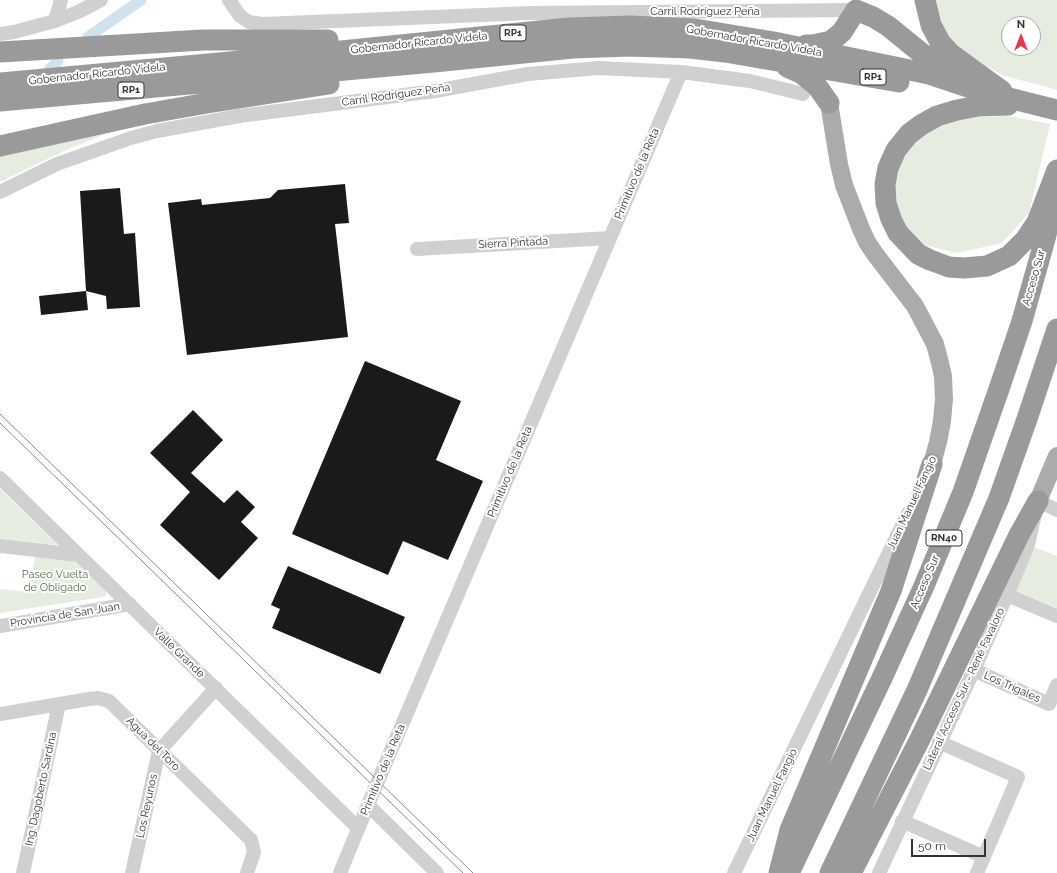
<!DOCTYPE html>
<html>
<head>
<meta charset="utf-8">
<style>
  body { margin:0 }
  #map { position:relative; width:1057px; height:873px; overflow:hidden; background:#fff; font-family:Raleway,sans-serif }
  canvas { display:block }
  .north { position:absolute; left:1001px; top:16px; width:40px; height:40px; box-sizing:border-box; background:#fff; border:1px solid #adadad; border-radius:50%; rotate:0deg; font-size:11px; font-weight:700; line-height:16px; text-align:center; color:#333 }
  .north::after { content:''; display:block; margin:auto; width:14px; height:18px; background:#e63946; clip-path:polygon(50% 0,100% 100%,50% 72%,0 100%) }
  .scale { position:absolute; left:911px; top:839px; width:75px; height:18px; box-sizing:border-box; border:2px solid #333; border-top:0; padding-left:5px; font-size:12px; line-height:14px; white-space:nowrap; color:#333; -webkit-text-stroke:3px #fff; paint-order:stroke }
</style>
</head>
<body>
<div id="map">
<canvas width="1057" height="873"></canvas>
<div class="north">N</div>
<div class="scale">50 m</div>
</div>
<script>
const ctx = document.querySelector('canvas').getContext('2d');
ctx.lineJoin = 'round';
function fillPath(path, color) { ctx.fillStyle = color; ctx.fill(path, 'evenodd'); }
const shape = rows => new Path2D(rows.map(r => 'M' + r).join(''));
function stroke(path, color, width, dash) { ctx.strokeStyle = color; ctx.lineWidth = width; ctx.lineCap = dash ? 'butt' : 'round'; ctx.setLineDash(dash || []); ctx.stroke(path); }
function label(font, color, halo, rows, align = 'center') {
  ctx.font = font + ' Raleway,sans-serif'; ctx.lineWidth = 4; ctx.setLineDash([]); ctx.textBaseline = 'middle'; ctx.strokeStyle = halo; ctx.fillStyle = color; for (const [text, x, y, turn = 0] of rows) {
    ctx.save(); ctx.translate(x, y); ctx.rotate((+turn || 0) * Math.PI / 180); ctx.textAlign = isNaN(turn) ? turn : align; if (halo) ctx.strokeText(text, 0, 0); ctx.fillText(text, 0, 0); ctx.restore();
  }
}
const green = shape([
  [936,0,1057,0,1057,90,1002,75,952,46,939,18],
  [1009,24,1033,24,1033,48,1009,48],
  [1009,116,1050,124,1029,213,1002,243,957,253,920,244,898,218,894,173,903,153,922,134,959,118],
  [112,127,103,135,66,150,0,182,0,153],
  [0,489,58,545,0,539],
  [1034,547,1057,556,1057,608,1014,590],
  [35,556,73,560,104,589,106,591,106,596,103,597,0,613,0,589,29,592]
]);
const canal = shape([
  [88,37,141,0],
  [49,70,58,61]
]);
const building = shape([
  [345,184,349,223,335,224,348,337,187,355,168,203,201,199,202,205,270,198,278,190],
  [120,188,124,234,135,233,140,307,107,309,106,296,86,291,80,191],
  [86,291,88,310,41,315,39,296],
  [365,361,461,401,436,460,483,481,448,560,403,541,388,575,292,534],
  [193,410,223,440,191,473,224,503,237,490,255,507,241,522,258,538,219,580,160,525,190,492,150,453],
  [288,566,405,617,380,674,272,628,280,609,271,605]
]);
const minor = shape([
  [229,0,240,16,249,22,263,24,530,13,856,10],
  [55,21,61,0],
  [0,34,14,32,55,21,78,12,101,0],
  [0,192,57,164,131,138,157,131,239,116,435,91,528,74,599,68,681,72,750,81,803,94],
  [417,249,610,238],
  [0,478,358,828],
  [0,546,79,555],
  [1007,595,1057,616],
  [0,626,130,604],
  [974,670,1049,704,1057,685],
  [0,714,89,699,98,698,109,701,246,835,251,840,254,852,247,873],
  [939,742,1018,777,977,873],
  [368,805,437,873],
  [902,821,984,857],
  [23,873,59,704],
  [132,873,159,751,216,688],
  [340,873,375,788,681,72],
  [734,873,908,513],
  [879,873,974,670,1007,595,1028,545,1038,501,1057,510]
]);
const major = shape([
  [829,103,839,164,844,185,861,229,867,242,875,254,915,306,935,344,939,359,943,376,944,399,942,421,938,442,932,464],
  [1038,501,1057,456]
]);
const highway = shape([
  [925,0,931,25,940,42,951,54,1002,91],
  [806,45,813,45,831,41,842,32,856,10,873,17,888,26,920,52,953,74],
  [0,52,203,40,328,40],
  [787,67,801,73,817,86,829,103],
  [0,83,252,60,569,28,630,26,695,29,774,42,929,74,977,90,1057,110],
  [0,101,434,62,573,48,630,46,690,48,725,52,899,82],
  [1008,105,979,106,957,110,937,116,921,125,909,134,896,150,888,168,885,184,886,203,891,219,898,233,918,254,930,260,949,267,964,268,987,266,1009,256,1025,240,1037,222,1057,170],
  [0,146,145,114,207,103,329,84],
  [779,873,790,830,891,591,932,464],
  [789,873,882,678,924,586,963,492,999,389,1022,321,1045,239,1057,188],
  [830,873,917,690,999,498,1027,419,1057,329],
  [851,873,919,741,1019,535,1038,501]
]);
const tram = shape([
  [0,414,473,873],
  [0,423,463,873]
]);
const shields = [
  [513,33,26],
  [873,77,26],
  [131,90,26],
  [944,538,36]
];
const shieldNames = [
  ["RP1",513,33],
  ["RP1",873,77],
  ["RP1",131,90],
  ["RN40",944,538]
];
const streetNames = [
  ["Carril Rodríguez Peña",705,12],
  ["Gobernador Ricardo Videla",754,41,10],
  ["Gobernador Ricardo Videla",419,43,-6],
  ["Gobernador Ricardo Videla",97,74,-6],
  ["Carril Rodríguez Peña",396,95,-8],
  ["Primitivo de la Reta",637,174,-67],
  ["Sierra Pintada",513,243,-3],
  ["Acceso Sur",1034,278,-74],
  ["Primitivo de la Reta",510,472,-67],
  ["Juan Manuel Fangio",912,503,-65],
  ["Acceso Sur",925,582,-67],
  ["Provincia de San Juan",65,615,-9],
  ["Valle Grande",179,653,44],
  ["Los Trigales",1012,687,24],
  ["Lateral Acceso Sur - René Favaloro",964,689,-65],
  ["Agua del Toro",153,744,45],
  ["Primitivo de la Reta",383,770,-67],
  ["Ing. Dagoberto Sardina",41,789,-78],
  ["Juan Manuel Fangio",772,795,-64],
  ["Los Reyunos",147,806,-78]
];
const parkNames = [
  ["Paseo Vuelta",55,575],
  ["de Obligado",55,588]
];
fillPath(green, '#e6ecdf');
stroke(canal, '#cfe2ee', 11);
fillPath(building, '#1a1a1a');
stroke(minor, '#d0d0d0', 14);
stroke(major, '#ababab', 18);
stroke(highway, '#9a9a9a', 21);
stroke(tram, '#888', 1);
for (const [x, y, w] of shields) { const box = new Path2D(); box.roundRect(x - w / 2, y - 8, w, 16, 3); ctx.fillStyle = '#fff'; ctx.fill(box); stroke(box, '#333', 1); }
label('bold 10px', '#333', null, shieldNames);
label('11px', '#333', '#fff', streetNames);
label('11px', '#56703f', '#fff', parkNames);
</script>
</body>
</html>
